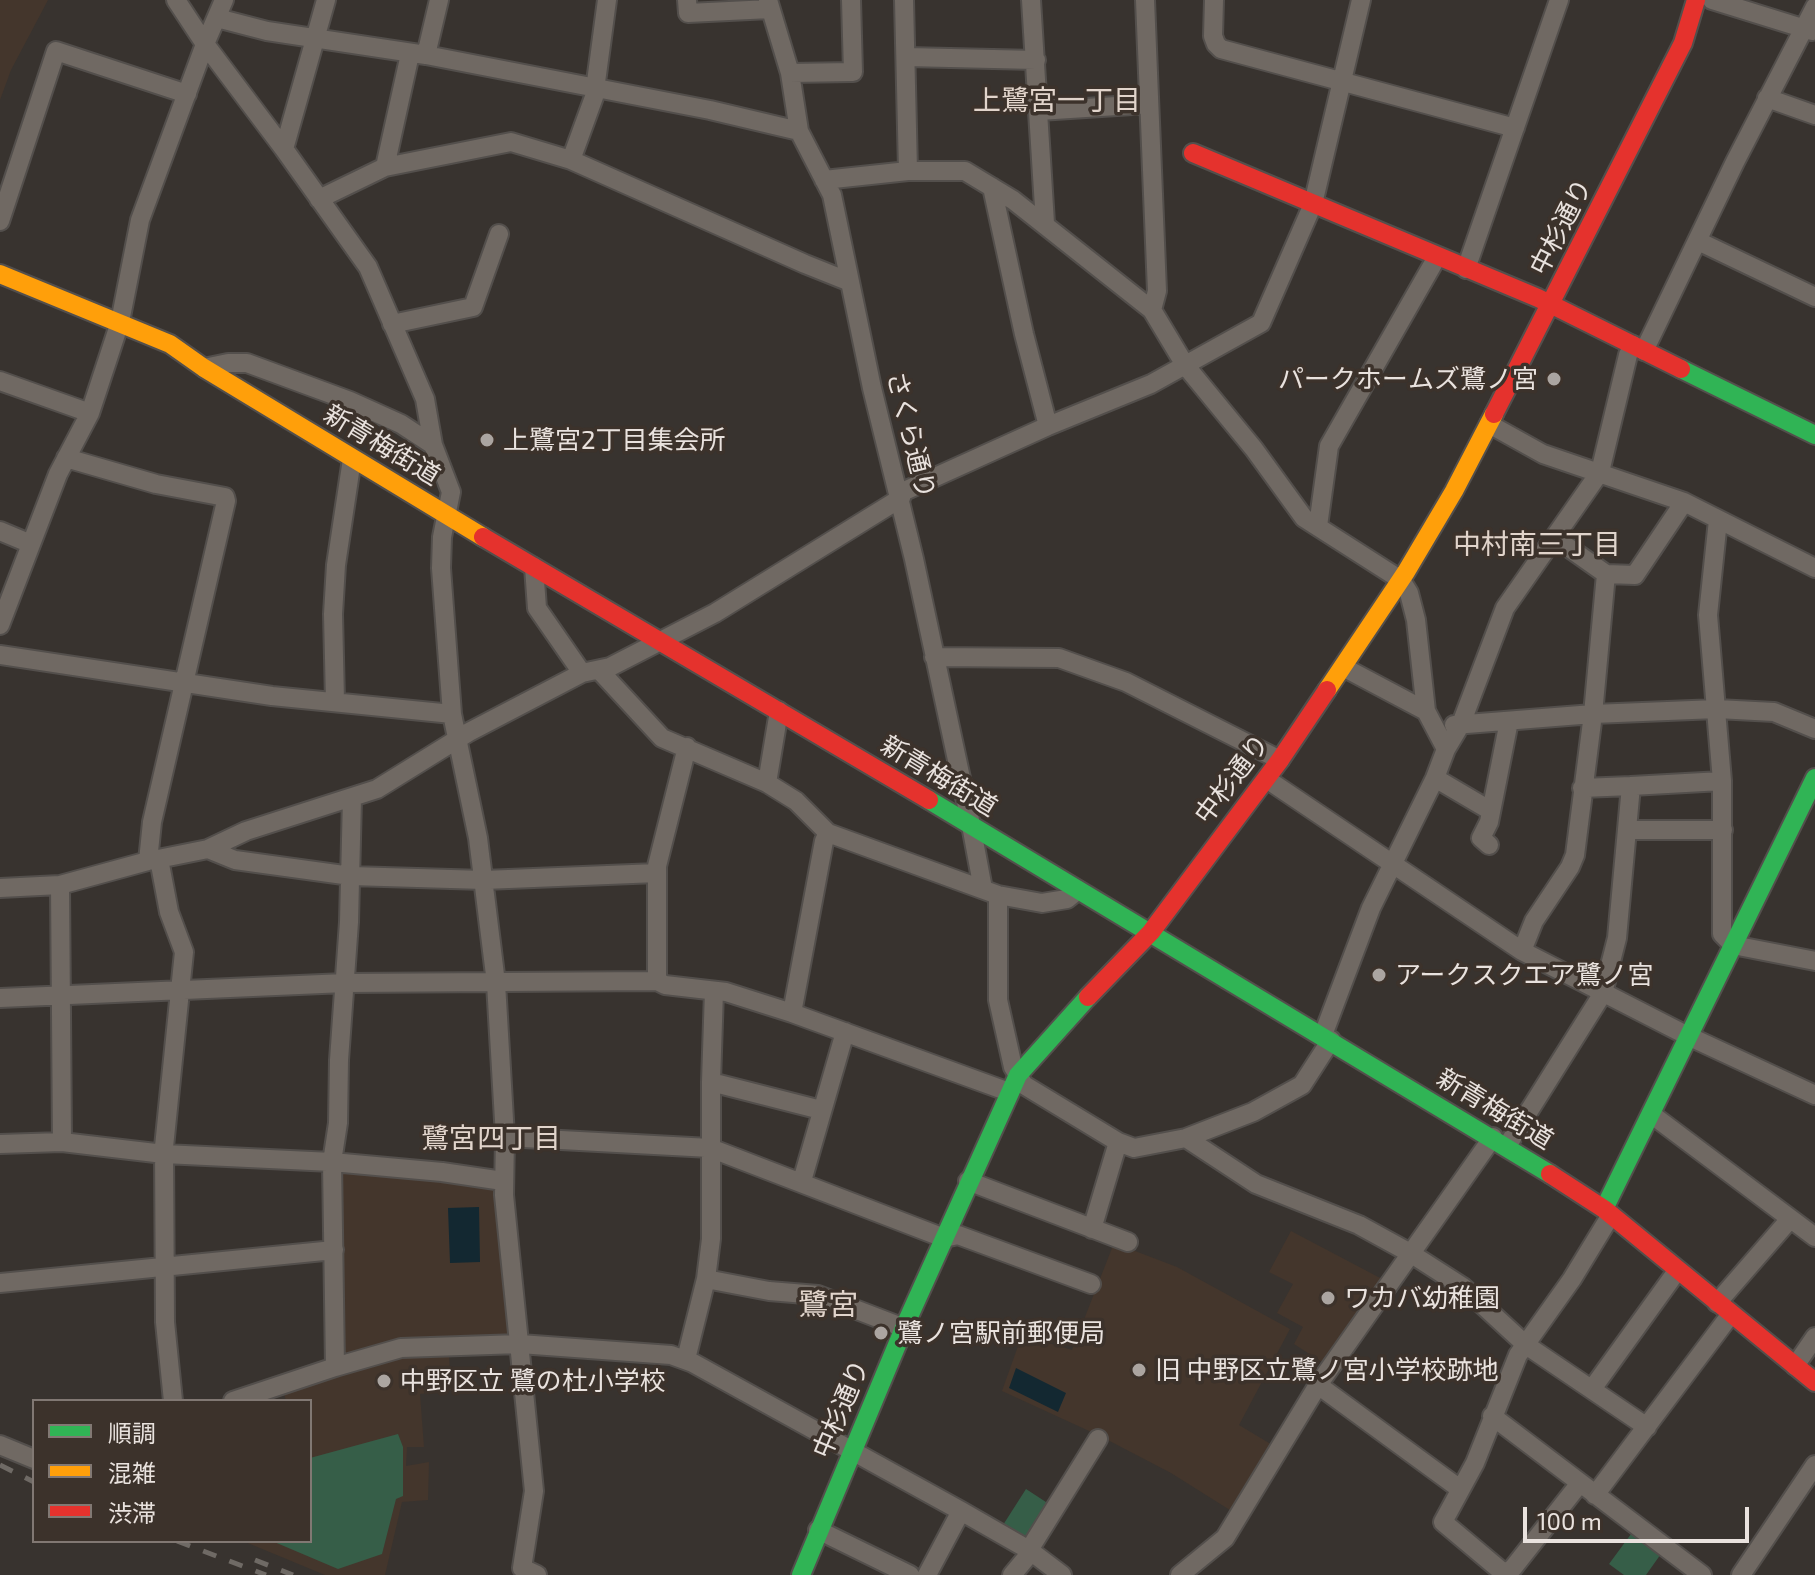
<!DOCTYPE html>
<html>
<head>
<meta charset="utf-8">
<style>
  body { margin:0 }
  #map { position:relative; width:1815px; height:1575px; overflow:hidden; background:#38332f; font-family:"Exo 2","Noto Sans JP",sans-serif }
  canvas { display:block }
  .legend { position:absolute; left:32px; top:1399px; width:280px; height:144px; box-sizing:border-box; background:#3c322b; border:2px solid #817873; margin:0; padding:10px 14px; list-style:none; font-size:24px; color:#e9e2de }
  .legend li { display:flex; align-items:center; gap:16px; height:40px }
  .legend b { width:40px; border:2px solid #817873 }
  .scale { position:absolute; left:1523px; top:1507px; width:226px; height:36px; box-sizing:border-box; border:4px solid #e9e2de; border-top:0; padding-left:10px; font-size:24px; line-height:28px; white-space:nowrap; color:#e9e2de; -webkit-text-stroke:6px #3c322b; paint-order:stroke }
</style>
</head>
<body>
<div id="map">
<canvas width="1815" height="1575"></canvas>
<ul class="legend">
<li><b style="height:10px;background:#30b455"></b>順調</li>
<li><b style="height:10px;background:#ff9f0a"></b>混雑</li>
<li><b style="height:10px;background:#e5322d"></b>渋滞</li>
</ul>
<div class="scale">100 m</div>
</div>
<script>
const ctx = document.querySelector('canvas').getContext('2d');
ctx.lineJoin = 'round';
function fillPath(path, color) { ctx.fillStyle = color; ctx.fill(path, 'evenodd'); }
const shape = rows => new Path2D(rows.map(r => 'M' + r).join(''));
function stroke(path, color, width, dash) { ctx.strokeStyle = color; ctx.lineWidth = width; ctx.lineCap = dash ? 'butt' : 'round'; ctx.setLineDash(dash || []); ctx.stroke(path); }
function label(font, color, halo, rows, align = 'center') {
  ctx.font = font + ' "Exo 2","Noto Sans JP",sans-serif'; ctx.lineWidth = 7; ctx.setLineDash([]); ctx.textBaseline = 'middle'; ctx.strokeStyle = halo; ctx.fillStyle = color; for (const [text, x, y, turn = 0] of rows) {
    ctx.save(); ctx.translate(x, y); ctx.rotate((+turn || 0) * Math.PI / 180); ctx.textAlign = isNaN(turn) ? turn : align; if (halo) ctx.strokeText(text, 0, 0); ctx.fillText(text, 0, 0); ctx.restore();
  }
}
const built = shape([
  [0,0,48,0,11,70,0,100],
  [343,1172,419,1175,499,1188,513,1332,508,1339,448,1337,451,1390,420,1394,424,1447,407,1447,406,1466,429,1462,428,1500,402,1502,385,1575,325,1575,243,1541,310,1541,310,1401,286,1401,284,1393,343,1372,336,1182],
  [1291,1231,1384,1280,1325,1364,1294,1344,1303,1327,1277,1313,1293,1284,1269,1272],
  [1114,1243,1177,1267,1290,1329,1239,1425,1274,1446,1233,1512,1171,1473,1100,1436,1002,1391,1022,1335,1072,1350]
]);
const green = shape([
  [398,1434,403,1447,403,1496,396,1499,382,1554,338,1569,272,1541,310,1541,310,1458],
  [1026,1489,1049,1504,1027,1541,1003,1525],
  [1634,1530,1663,1551,1646,1575,1624,1575,1609,1564]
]);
const water = shape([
  [479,1207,480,1262,450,1263,448,1208],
  [1016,1368,1066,1393,1058,1412,1009,1388]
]);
const street = shape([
  [176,0,205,44,284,149,368,267,425,399,433,445,451,492,442,537,441,568,452,714,478,838,496,983,505,1137,504,1195,534,1491,522,1568,537,1575],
  [687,0,688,13,770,9],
  [768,0,790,73,799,131,832,195,872,388,914,559,971,825,983,889],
  [904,0,908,171],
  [1031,0,1045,223],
  [1145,0,1157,291,1152,310],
  [1214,0,1213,36,1216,44,1221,49,1515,128],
  [1712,0,1812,31],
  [217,18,267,31,426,55,710,110,799,131],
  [426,55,439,0],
  [907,57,1036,60],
  [790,73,853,72,851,0],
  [1767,98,1815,115],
  [1039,111,1148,104],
  [284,149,326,0],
  [571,160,594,97,607,0],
  [385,167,410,54],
  [824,180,908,171,965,171,1013,200,1152,310,1185,365,1254,449,1304,518,1401,580,1409,593,1416,620,1426,711,1446,749],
  [992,187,1024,334,1048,426],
  [319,199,385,167,511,142,571,160,805,264,850,282],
  [0,221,56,51,187,94],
  [1698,241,1815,297],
  [1466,269,1559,0],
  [392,324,473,307,499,234],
  [1644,351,1735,162,1815,7],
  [204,368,228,363,247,363,350,401,401,424,433,445],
  [0,381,90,413],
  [1489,424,1543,454,1684,502,1815,568],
  [66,458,156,484,225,497,226,501,152,822,148,861],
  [900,493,1048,426,1151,384,1261,323,1313,204,1361,0],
  [1718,520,1708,615,1722,781,1722,934,1733,945,1815,961],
  [1318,526,1329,446,1437,257],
  [0,531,31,544],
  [534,567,537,608,582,673],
  [1606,574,1635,575,1684,502],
  [0,625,58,474,90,413,120,322,140,220,205,44,224,0],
  [0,655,272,696,452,714],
  [934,657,1059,658,1126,682,1280,760],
  [1343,667,1426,711],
  [600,671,662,738,767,783,796,801,828,833,998,895,1042,903,1067,899,1078,890],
  [335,701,333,614,336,565,352,459],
  [1454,725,1593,714,1717,709,1774,712,1815,729],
  [1435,778,1491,811],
  [767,783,779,711],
  [1274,784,1522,951,1688,1036,1815,1095],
  [1631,786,1722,781],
  [1628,830,1723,830],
  [1489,845,1481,838,1489,822,1509,721],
  [208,849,235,860,351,876,484,880,657,873],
  [159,859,169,912,184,952,164,1147,165,1322,173,1401],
  [60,885,62,1142],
  [0,888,60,885,148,861,208,849,246,831,377,789,469,732,582,673,610,667,715,613,901,498],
  [998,895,998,1000,1013,1067,1024,1085,1118,1142,1134,1148,1186,1138,1253,1112,1302,1085,1331,1040],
  [1522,951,1534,921,1570,867,1575,855,1593,714,1606,574,1555,538],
  [657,981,657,866,687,747],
  [0,998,345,983,657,981,665,985,726,992,792,1013,1009,1092],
  [792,1013,824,841,828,833],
  [1323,1035,1371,908,1435,778,1446,749,1461,724,1505,608,1600,472,1628,355,1633,345],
  [711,1082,821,1110],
  [1651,1114,1815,1237],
  [505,1137,710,1148,944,1238,958,1235,1091,1284],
  [1186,1138,1256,1184,1359,1225,1410,1253,1463,1287,1526,1345,1647,1427],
  [0,1144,62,1142,164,1154,332,1162,442,1172,503,1181],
  [1507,1146,1603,993,1617,938,1631,786,1582,788],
  [802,1181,845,1032],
  [968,1181,1128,1242],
  [1092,1229,1118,1142],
  [706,1279,769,1291,818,1295,904,1328],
  [0,1283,334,1250],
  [1717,1303,1790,1219],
  [686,1359,706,1279,711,1239,711,1082,714,991],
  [1795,1366,1815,1337],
  [335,1367,332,1162,338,1123,339,1060,349,922,352,798],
  [1318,1385,1460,1489],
  [1592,1389,1677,1271],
  [233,1401,335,1367,401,1348,520,1344,671,1355,693,1363,961,1511,1029,1550,1062,1575],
  [1492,1416,1702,1575],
  [0,1445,34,1459],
  [1595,1495,1731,1314],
  [818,1530,910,1575],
  [927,1575,961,1511],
  [1012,1575,1027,1557,1029,1550,1098,1439],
  [1180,1575,1225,1538,1318,1385,1493,1137],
  [1502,1575,1513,1568,1580,1483],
  [1506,1575,1443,1522,1475,1463,1518,1355,1572,1279,1611,1215],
  [1741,1575,1815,1465]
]);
const fast = shape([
  [1681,369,1815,435],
  [929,800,1550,1174],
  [1604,1209,1815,778],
  [801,1575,907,1321,1018,1075,1088,997]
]);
const slow = shape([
  [0,274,170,344,204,368,483,537],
  [1327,690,1406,572,1454,491,1494,414]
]);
const jam = shape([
  [1193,153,1538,298,1681,369],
  [1494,414,1683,43,1696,0],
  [483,537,929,800],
  [1088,997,1151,932,1280,760,1327,690],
  [1550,1174,1604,1209,1815,1382]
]);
const rail = shape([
  [0,1465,34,1482],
  [177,1541,266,1575],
  [255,1560,293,1575]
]);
const markers = [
  [1554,379,8,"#aba5a1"],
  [487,440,8,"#aba5a1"],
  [1379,975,8,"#aba5a1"],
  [1328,1298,8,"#aba5a1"],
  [881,1333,8,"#aba5a1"],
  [1139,1370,8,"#aba5a1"],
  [384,1381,8,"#aba5a1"]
];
const streetNames = [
  ["中杉通り",1561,227,-63],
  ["さくら通り",911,435,76],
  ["新青梅街道",382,445,31],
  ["新青梅街道",939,776,31],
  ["中杉通り",1232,779,-53],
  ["新青梅街道",1495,1109,31],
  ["中杉通り",841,1409,-67]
];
const poiNames = [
  ["パークホームズ鷺ノ宮",1538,379,"right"],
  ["上鷺宮2丁目集会所",503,440],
  ["アークスクエア鷺ノ宮",1395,975],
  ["ワカバ幼稚園",1344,1298],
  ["鷺ノ宮駅前郵便局",897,1333],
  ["旧 中野区立鷺ノ宮小学校跡地",1155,1370],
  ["中野区立 鷺の杜小学校",400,1381]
];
const neighbourhoodNames = [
  ["上鷺宮一丁目",1057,101],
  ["中村南三丁目",1537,545],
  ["鷺宮四丁目",491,1139]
];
const quarterNames = [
  ["鷺宮",828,1305]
];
fillPath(built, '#44362c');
fillPath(green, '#365e48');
fillPath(water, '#132831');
stroke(street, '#534f4c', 22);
stroke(fast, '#534f4c', 22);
stroke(slow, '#534f4c', 22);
stroke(jam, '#534f4c', 22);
stroke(street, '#706963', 18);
stroke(fast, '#30b455', 18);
stroke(slow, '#ff9f0a', 18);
stroke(jam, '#e5322d', 18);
stroke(rail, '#6f6a65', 5, [14, 14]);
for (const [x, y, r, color] of markers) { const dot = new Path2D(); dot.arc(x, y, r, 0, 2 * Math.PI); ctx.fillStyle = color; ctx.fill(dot); stroke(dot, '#3c322b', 3); }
label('26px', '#e9e2de', '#3c322b', streetNames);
label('26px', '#e9e2de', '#3c322b', poiNames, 'left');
label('28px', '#e1d4cb', '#3c322b', neighbourhoodNames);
label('30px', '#e1d4cb', '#3c322b', quarterNames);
</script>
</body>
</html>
